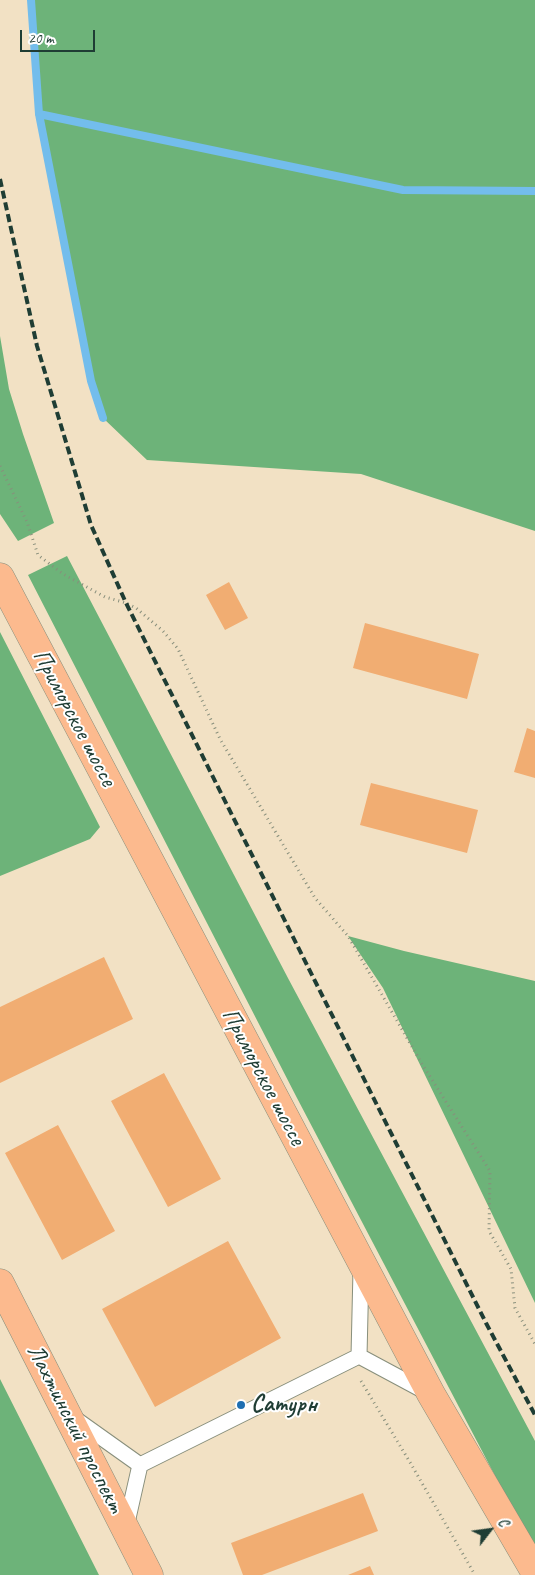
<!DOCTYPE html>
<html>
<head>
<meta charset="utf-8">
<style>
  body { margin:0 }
  #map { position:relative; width:535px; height:1575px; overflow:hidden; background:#f2e1c4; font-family:Caveat,sans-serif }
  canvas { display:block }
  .north { position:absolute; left:465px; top:1505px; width:50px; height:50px; -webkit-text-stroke:4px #fff; paint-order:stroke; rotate:60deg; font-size:14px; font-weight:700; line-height:20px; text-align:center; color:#1f3d34 }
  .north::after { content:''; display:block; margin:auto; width:18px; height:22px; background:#1f3d34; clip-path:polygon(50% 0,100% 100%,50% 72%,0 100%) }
  .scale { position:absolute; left:20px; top:30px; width:75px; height:22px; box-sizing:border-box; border:2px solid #1f3d34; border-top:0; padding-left:6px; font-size:15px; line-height:18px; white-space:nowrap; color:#1f3d34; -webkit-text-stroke:4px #fff; paint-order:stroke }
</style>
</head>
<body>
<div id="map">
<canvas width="535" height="1575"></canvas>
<div class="north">С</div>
<div class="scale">20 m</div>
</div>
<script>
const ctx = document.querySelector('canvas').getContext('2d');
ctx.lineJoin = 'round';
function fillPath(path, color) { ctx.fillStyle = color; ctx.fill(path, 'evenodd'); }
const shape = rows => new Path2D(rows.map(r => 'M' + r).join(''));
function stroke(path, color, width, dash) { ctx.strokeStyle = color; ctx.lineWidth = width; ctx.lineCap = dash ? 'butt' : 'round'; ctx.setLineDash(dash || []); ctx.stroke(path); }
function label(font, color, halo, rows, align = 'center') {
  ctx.font = font + ' Caveat,sans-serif'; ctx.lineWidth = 4; ctx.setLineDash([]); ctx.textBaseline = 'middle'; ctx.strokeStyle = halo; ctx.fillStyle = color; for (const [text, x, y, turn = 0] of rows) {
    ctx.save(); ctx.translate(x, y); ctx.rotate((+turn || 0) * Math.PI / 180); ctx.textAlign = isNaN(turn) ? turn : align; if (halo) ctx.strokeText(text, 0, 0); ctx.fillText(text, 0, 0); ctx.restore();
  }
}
const forest = shape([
  [31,0,535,0,535,531,361,474,147,460,103,418,91,381,39,114],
  [0,336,9,389,23,434,54,523,18,541,0,514],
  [67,556,289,980,535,1441,535,1552,297,1098,28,575],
  [0,632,100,827,90,839,0,876],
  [348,936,404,951,535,981,535,1303,383,988],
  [0,1379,99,1575,0,1575]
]);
const stream = shape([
  [31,0,39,114,91,381,103,418],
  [39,114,403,190,535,191]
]);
const building = shape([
  [229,582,248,618,225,630,206,595],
  [365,623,479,654,467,699,353,668],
  [527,728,535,731,535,778,514,772],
  [371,783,478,810,467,853,360,825],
  [104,957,133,1019,0,1083,0,1007],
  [164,1073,221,1179,168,1207,111,1101],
  [58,1125,115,1231,62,1260,5,1153],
  [228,1241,281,1338,155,1407,102,1309],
  [363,1493,378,1531,262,1575,243,1575,231,1543],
  [370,1566,374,1575,348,1575]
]);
const path = shape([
  [0,466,27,522,38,555,63,574,105,597,126,603,136,608,163,631,178,649,220,739,315,898,348,936,422,1064,490,1171,489,1231,511,1269,515,1308,535,1344],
  [361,1381,411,1464,475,1575]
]);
const lane = shape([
  [359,1356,361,1270],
  [359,1356,428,1393],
  [74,1418,140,1465],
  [140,1465,359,1356],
  [126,1527,140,1465]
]);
const primary = shape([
  [0,577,431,1394,535,1572],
  [0,1283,149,1575]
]);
const rail = shape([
  [0,179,37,346,91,525,126,603,486,1323,535,1415]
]);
const markers = [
  [241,1405,5,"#1f6fb2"]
];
const streetNames = [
  ["Приморское шоссе",74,718,62],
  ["Приморское шоссе",263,1077,62],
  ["Лахтинский проспект",75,1429,63]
];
const poiNames = [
  ["Сатурн",251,1405]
];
fillPath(forest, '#6db379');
stroke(stream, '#73bdec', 8);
fillPath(building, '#f1ad72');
stroke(lane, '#888f7c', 17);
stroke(primary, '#888f7c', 29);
stroke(path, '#888f7c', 3, [1, 4]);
stroke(lane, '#fff', 15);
stroke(primary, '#fcba8e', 28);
stroke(rail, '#1f3d34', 4, [8, 4]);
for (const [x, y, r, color] of markers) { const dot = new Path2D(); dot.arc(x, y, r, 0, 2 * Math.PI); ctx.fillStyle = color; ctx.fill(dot); stroke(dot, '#fff', 2); }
label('24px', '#1f3d34', '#fff', streetNames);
label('bold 24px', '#1f3d34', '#fff', poiNames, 'left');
</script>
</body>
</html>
